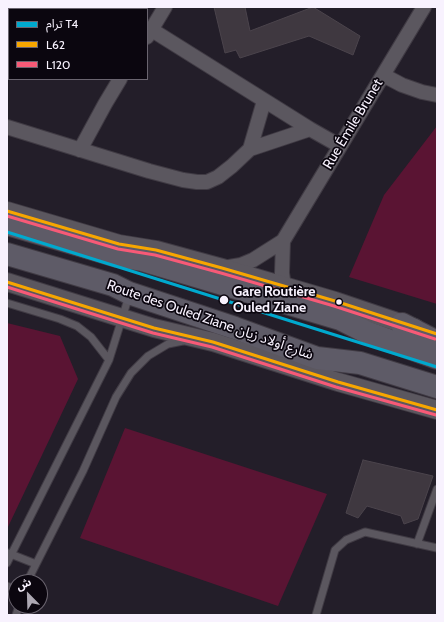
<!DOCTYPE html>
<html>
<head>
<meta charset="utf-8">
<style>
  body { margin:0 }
  #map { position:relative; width:444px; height:622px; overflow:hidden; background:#231e29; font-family:Cabin,"Noto Sans Arabic",sans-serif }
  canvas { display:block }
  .frame { position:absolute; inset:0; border:8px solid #f8f2fe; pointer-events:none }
  .legend { position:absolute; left:8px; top:8px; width:140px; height:72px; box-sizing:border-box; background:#0b060f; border:1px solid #6a646f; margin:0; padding:5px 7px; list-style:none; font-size:12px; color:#f8f2fe }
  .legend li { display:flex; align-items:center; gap:8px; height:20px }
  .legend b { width:20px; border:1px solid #6a646f }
  .north { position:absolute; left:8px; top:574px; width:40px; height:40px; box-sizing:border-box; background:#0b060f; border:1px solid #6a646f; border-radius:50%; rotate:337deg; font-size:11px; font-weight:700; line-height:16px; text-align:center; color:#f8f2fe }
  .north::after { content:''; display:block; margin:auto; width:14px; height:18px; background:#ada8b3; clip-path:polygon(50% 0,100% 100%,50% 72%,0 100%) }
</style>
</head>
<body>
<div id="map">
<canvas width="444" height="622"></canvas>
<div class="frame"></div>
<ul class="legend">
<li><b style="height:5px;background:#00a9ce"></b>ترام T4</li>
<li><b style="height:5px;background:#f7a600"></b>L62</li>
<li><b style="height:5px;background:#f75a77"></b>L120</li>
</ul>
<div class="north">ش</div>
</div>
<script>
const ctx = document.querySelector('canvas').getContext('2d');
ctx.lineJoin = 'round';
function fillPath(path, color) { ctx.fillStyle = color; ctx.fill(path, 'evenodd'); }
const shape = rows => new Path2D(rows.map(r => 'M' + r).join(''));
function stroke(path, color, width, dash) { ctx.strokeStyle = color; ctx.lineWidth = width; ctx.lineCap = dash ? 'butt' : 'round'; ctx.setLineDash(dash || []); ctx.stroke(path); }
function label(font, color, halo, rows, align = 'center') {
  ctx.font = font + ' Cabin,"Noto Sans Arabic",sans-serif'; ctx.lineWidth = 3.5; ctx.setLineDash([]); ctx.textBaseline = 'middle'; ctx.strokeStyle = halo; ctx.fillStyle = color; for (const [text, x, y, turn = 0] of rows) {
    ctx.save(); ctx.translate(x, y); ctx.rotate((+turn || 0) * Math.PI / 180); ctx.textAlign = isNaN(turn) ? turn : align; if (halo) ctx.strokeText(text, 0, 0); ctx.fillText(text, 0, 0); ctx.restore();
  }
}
const green = shape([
  [437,126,437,304,349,277,384,195],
  [7,323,60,336,78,379,7,529],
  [125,428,327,494,278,606,80,538]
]);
const building = shape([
  [214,7,245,7,250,31,313,7,360,36,353,55,309,36,240,58,236,50,225,53,214,7],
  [363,460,433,476,418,519,404,524,401,516,367,506,358,518,346,513,363,460]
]);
const service = shape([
  [17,7,20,9],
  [105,7,108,9],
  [7,303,60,319,77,326,91,337,109,360],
  [417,544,437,489],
  [8,553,36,564],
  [7,563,109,360,129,296],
  [27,582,83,471,116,397,131,373,148,356,168,344,183,341],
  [7,586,16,590],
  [16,615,19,606],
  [316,615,335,550,346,540,365,532,437,548]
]);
const minor = shape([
  [152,30,310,129,340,146],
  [147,37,165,7],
  [383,75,402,85,422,92,437,95],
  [7,127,149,171,183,180,197,182,207,182,218,177,232,166,250,149,310,129],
  [250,149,264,101],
  [80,150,105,104,120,79],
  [283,241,282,273,284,287],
  [223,268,241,265,253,260,283,241,424,7]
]);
const tertiary = shape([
  [7,211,119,244,156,250,222,268,335,301,415,328],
  [7,282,154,328,213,342,338,382,437,410]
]);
const trunk = shape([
  [7,224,117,256,142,260,340,319,366,332,437,358],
  [7,254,113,285,129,293,235,328,317,358,360,363,437,387],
  [402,324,437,342]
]);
const bus1 = shape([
  [7,211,119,244,156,250,222,268,335,301,437,334],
  [7,282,154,328,213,342,338,382,437,410]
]);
const bus2 = shape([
  [7,216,118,249,155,255,221,273,334,306,435,339],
  [7,287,153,333,212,347,336,387,436,415]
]);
const tram1 = shape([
  [7,232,437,367]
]);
const markers = [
  [224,300,5,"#f8f2fe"],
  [339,302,3.5,"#f8f2fe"]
];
const streetNames = [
  ["Rue Émile Brunet",353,124,-59],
  ["Route des Ouled Ziane شارع أولاد زيان",210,320,19]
];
const stopNames = [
  ["Gare Routière",233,292],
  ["Ouled Ziane",233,308]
];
fillPath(green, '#5a1433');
fillPath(building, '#3f3840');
stroke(building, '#4b444c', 1);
stroke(service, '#403b44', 9);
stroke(minor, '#403b44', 16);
stroke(tertiary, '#403b44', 20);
stroke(trunk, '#403b44', 24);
stroke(service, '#5b575f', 7);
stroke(minor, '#5b575f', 14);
stroke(tertiary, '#5b575f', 18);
stroke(trunk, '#5e5b67', 22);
stroke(bus1, '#f7a600', 3);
stroke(bus2, '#f75a77', 3);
stroke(tram1, '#00a9ce', 3);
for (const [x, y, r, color] of markers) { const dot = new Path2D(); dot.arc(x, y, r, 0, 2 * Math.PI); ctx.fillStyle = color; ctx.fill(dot); stroke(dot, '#0b060f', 1.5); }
label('14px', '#f8f2fe', '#0b060f', streetNames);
label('bold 14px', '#f8f2fe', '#0b060f', stopNames, 'left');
</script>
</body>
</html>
